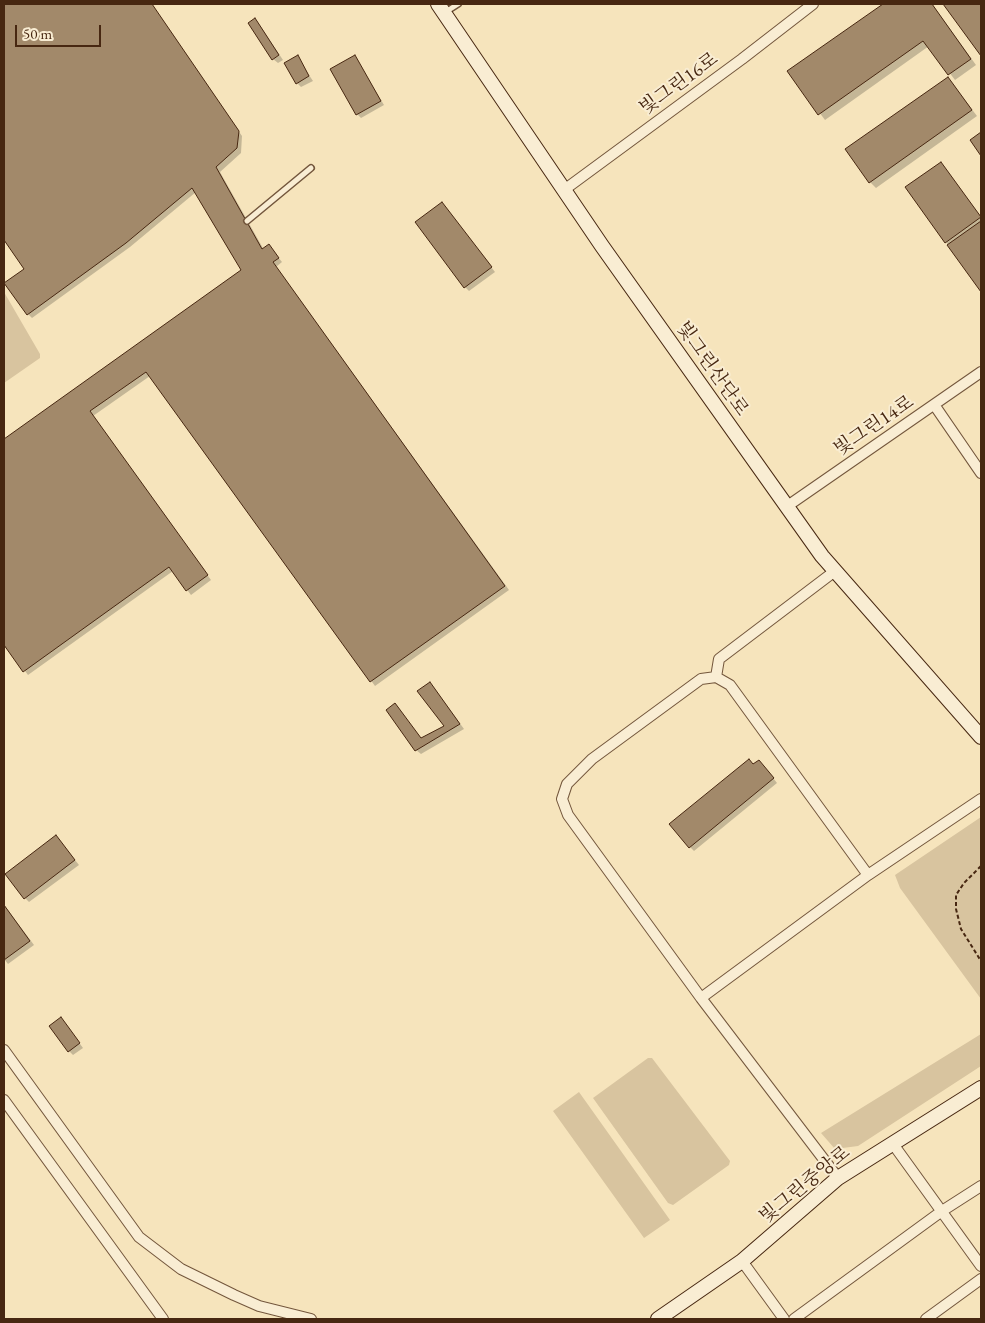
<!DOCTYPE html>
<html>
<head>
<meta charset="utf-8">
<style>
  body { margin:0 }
  #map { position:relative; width:985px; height:1323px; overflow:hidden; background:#f6e4bc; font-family:"EB Garamond",serif }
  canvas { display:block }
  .frame { position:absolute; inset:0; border:5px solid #472711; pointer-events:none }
  .scale { position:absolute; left:15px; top:25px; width:86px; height:22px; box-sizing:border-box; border:2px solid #472711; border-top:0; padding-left:6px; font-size:15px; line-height:18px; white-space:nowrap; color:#472711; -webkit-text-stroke:4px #f9edd3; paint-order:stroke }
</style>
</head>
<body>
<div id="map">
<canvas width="985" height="1323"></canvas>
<div class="frame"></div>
<div class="scale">50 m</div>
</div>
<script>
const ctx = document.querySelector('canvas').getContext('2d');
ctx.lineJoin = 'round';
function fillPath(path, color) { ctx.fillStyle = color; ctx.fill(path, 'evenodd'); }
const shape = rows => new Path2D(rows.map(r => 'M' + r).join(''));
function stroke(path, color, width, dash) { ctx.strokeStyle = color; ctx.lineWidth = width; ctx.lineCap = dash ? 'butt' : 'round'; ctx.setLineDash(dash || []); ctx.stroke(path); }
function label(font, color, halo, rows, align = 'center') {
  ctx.font = font + ' "EB Garamond","Noto Serif KR",serif'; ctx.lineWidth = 4; ctx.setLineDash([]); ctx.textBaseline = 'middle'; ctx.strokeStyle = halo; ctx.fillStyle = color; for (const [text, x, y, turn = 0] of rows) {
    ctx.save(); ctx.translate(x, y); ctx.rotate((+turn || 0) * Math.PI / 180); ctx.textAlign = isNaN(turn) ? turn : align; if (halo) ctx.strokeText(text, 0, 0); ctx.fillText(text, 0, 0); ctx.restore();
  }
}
const green = shape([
  [4,292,40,354,40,358,4,383],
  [981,817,981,999,900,888,895,875],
  [981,1034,981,1066,858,1146,835,1149,821,1133],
  [648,1058,652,1058,730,1161,729,1165,673,1205,668,1203,593,1098],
  [579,1092,670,1220,644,1238,553,1111]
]);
const shadow = shape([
  [4,4,151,4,242,136,241,153,220,172,264,250,269,246,282,262,276,267,509,590,375,686,150,376,93,416,211,580,191,595,173,571,28,675,4,643,4,440,242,270,196,192,130,247,32,318,28,314,26,269,4,237],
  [885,4,932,4,976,65,955,80,929,46,825,120,789,72],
  [945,4,981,4,981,54],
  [259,24,283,60,278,63,273,59],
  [354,56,384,105,361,118,357,114],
  [297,57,313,81,301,87,297,83],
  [948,78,977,116,876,188,870,182],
  [941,163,981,217,981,290,946,242],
  [442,203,495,272,469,291,465,287],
  [434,688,464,729,421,754,416,750,421,739,445,727],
  [754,765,763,765,777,783,694,851,690,847],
  [60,841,79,865,29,902,25,898],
  [4,905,34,945,8,964,4,959],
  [65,1023,83,1048,73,1055,69,1051]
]);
const building = shape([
  [4,4,152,4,239,131,237,148,216,167,262,249,269,244,279,258,273,262,505,586,370,682,146,372,90,411,208,575,186,591,169,567,23,672,4,645,4,439,241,270,192,188,126,243,27,315,4,283,24,269,4,240,4,4],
  [883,4,932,4,971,59,948,75,923,41,818,115,787,71,883,4],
  [943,4,981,4,981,56,943,4],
  [255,18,279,55,272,60,248,23,255,18],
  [298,55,309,76,296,84,284,63,298,55],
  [355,55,381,101,356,115,330,69,355,55],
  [948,77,972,110,869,183,845,149,948,77],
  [981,132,981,156,970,140,981,132],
  [941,162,981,217,945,243,905,187,941,162],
  [442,202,492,267,464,288,415,222,442,202],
  [981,221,981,292,947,245,981,221],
  [430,682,460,724,415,751,386,710,395,703,421,738,444,726,417,691,430,682],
  [749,759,753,764,759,760,774,778,689,848,669,824,749,759],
  [56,835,75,860,24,899,5,874,56,835],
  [4,905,30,941,4,960,4,905],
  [61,1017,80,1043,68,1052,49,1026,61,1017]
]);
const path = shape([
  [981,866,964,883,956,895,956,909,961,929,981,961]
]);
const lane = shape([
  [444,13,458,4],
  [247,221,311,168]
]);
const street = shape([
  [564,190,742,59,813,4],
  [935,406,981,473],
  [786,507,981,372],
  [716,677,719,659,835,571],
  [701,998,868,875,981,799],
  [4,1050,139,1237,181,1269,234,1295,259,1306,311,1319],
  [4,1100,163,1319],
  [893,1144,981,1266],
  [838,1178,701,998,568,815,562,799,567,784,592,759,701,679,716,677,730,685,868,875],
  [742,1261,784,1319],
  [794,1319,942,1211,981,1186],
  [926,1319,981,1279]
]);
const secondary = shape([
  [438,4,602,246,822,556,981,737],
  [658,1319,742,1261,838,1178,981,1088]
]);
const streetNames = [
  ["빛그린16로",679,84,-36],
  ["빛그린산단로",712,369,55],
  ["빛그린14로",874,426,-34],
  ["빛그린중앙로",805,1185,-39]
];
fillPath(green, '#d8c49f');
fillPath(shadow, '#0003');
fillPath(building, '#a2896a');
stroke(building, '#472711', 1);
stroke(lane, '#73563c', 8);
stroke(street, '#73563c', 12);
stroke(secondary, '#472711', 16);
stroke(path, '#472711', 2, [4, 2.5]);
stroke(lane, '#f9edd3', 5);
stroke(street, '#f9edd3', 10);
stroke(secondary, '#f9edd3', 14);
label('19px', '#472711', '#f9edd3', streetNames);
</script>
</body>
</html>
